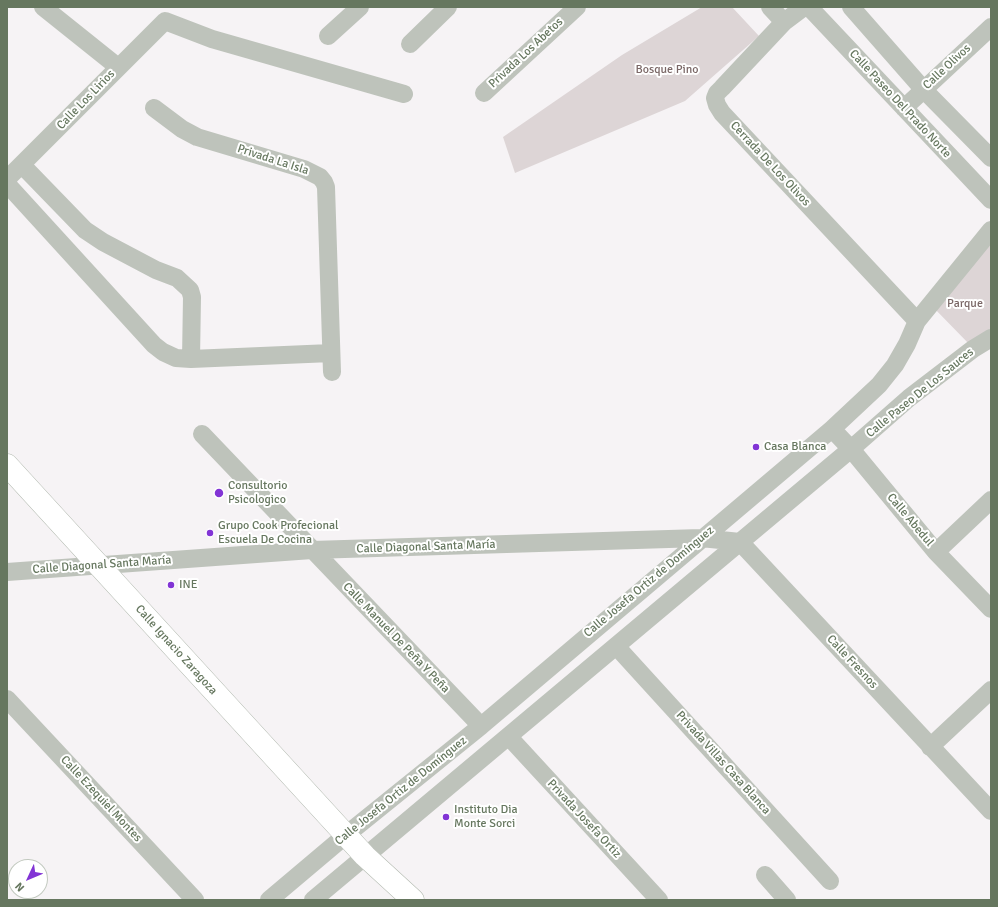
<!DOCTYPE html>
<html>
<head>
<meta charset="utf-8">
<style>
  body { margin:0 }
  #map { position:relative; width:998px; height:907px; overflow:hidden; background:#f6f3f5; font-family:Signika,sans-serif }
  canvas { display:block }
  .frame { position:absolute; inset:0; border:8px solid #66775f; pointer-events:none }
  .north { position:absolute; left:8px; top:859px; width:40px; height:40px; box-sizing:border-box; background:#fff; border:1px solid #c2c9bf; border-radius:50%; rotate:226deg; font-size:11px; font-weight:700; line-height:16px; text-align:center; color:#66775f }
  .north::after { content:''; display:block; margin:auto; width:14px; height:18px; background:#8234d5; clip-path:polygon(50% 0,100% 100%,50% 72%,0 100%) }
</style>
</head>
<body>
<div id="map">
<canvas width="998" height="907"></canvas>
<div class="frame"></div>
<div class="north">N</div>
</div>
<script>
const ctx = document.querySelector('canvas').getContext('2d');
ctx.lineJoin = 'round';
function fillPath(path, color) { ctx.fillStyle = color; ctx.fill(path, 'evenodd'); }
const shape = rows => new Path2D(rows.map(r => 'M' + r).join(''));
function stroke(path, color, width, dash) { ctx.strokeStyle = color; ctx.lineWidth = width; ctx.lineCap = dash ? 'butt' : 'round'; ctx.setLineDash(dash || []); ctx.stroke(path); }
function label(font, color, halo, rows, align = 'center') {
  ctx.font = font + ' Signika,sans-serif'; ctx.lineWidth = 4; ctx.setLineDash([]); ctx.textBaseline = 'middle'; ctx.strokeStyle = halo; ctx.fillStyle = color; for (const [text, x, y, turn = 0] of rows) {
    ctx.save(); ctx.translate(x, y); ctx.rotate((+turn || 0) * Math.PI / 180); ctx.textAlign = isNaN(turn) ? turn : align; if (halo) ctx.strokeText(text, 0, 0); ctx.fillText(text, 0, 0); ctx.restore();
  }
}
const green = shape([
  [702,7,732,7,759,36,685,101,515,173,503,137,622,55],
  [991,233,991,335,971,346,931,305]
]);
const street = shape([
  [43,7,118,67],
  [770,7,784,22],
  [804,7,784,22,722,88,717,93,715,98,717,105,722,113,917,321],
  [809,7,991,200],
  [851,7,923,89,991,158],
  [328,36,360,7],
  [410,44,448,7],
  [484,93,577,7],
  [154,108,182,129,197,137,304,169,320,177,324,182,326,187,332,372],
  [904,108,991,27],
  [22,165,85,230,103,242,156,270,177,278,190,290,192,297,191,359],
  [7,179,165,21,212,39,404,94],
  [7,184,154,345,163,352,176,358,191,359,331,353],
  [832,429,851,449,936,552,991,609],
  [202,434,481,726],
  [936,552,991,500],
  [7,572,312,550,701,538,740,542,991,811],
  [616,646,830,881],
  [7,699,195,900],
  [509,737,659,900],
  [930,747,991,690],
  [765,875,787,900],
  [269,900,346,835,481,726,832,429,879,385,895,365,907,344,917,321,991,230],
  [313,900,851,449,909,398,973,349,991,338]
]);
const secondary = shape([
  [7,465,365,856,413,900]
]);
const markers = [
  [756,447,4,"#8234d5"],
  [219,493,5,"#8234d5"],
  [210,533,4,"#8234d5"],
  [171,585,4,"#8234d5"],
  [446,817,4,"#8234d5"]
];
const streetNames = [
  ["Privada Los Abetos",526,53,-43],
  ["Calle Olivos",947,67,-43],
  ["Calle Los Lirios",86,100,-46],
  ["Calle Paseo Del Prado Norte",900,104,47],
  ["Privada La Isla",273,160,18],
  ["Cerrada De Los Olivos",770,164,47],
  ["Calle Paseo De Los Sauces",920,393,-39],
  ["Calle Abedul",910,520,50],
  ["Calle Diagonal Santa María",426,547,-2],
  ["Calle Diagonal Santa María",102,565,-4],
  ["Calle Josefa Ortiz de Domínguez",649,582,-40],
  ["Calle Manuel De Peña Y Peña",396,638,46],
  ["Calle Ignacio Zaragoza",176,650,48],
  ["Calle Fresnos",852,662,47],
  ["Privada Villas Casa Blanca",723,763,48],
  ["Calle Josefa Ortiz de Domínguez",401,791,-39],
  ["Calle Ezequiel Montes",101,799,47],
  ["Privada Josefa Ortiz",584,819,47]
];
const parkNames = [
  ["Bosque Pino",667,70],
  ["Parque",965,304]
];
const poiNames = [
  ["Casa Blanca",764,447],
  ["Consultorio",228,486],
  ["Psicologico",228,500],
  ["Grupo Cook Profecional",218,526],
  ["Escuela De Cocina",218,540],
  ["INE",179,585],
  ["Instituto Dia",454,810],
  ["Monte Sorci",454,824]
];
fillPath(green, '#ddd5d6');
stroke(secondary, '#b1b8ae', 23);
stroke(street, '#bec3bb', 18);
stroke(secondary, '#fff', 22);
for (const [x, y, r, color] of markers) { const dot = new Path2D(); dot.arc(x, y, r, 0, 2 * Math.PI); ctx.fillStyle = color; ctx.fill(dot); stroke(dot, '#fff', 1.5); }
label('12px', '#66775f', '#fff', streetNames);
label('12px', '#7a6766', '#fff', parkNames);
label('12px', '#66775f', '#fff', poiNames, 'left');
</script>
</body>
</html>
